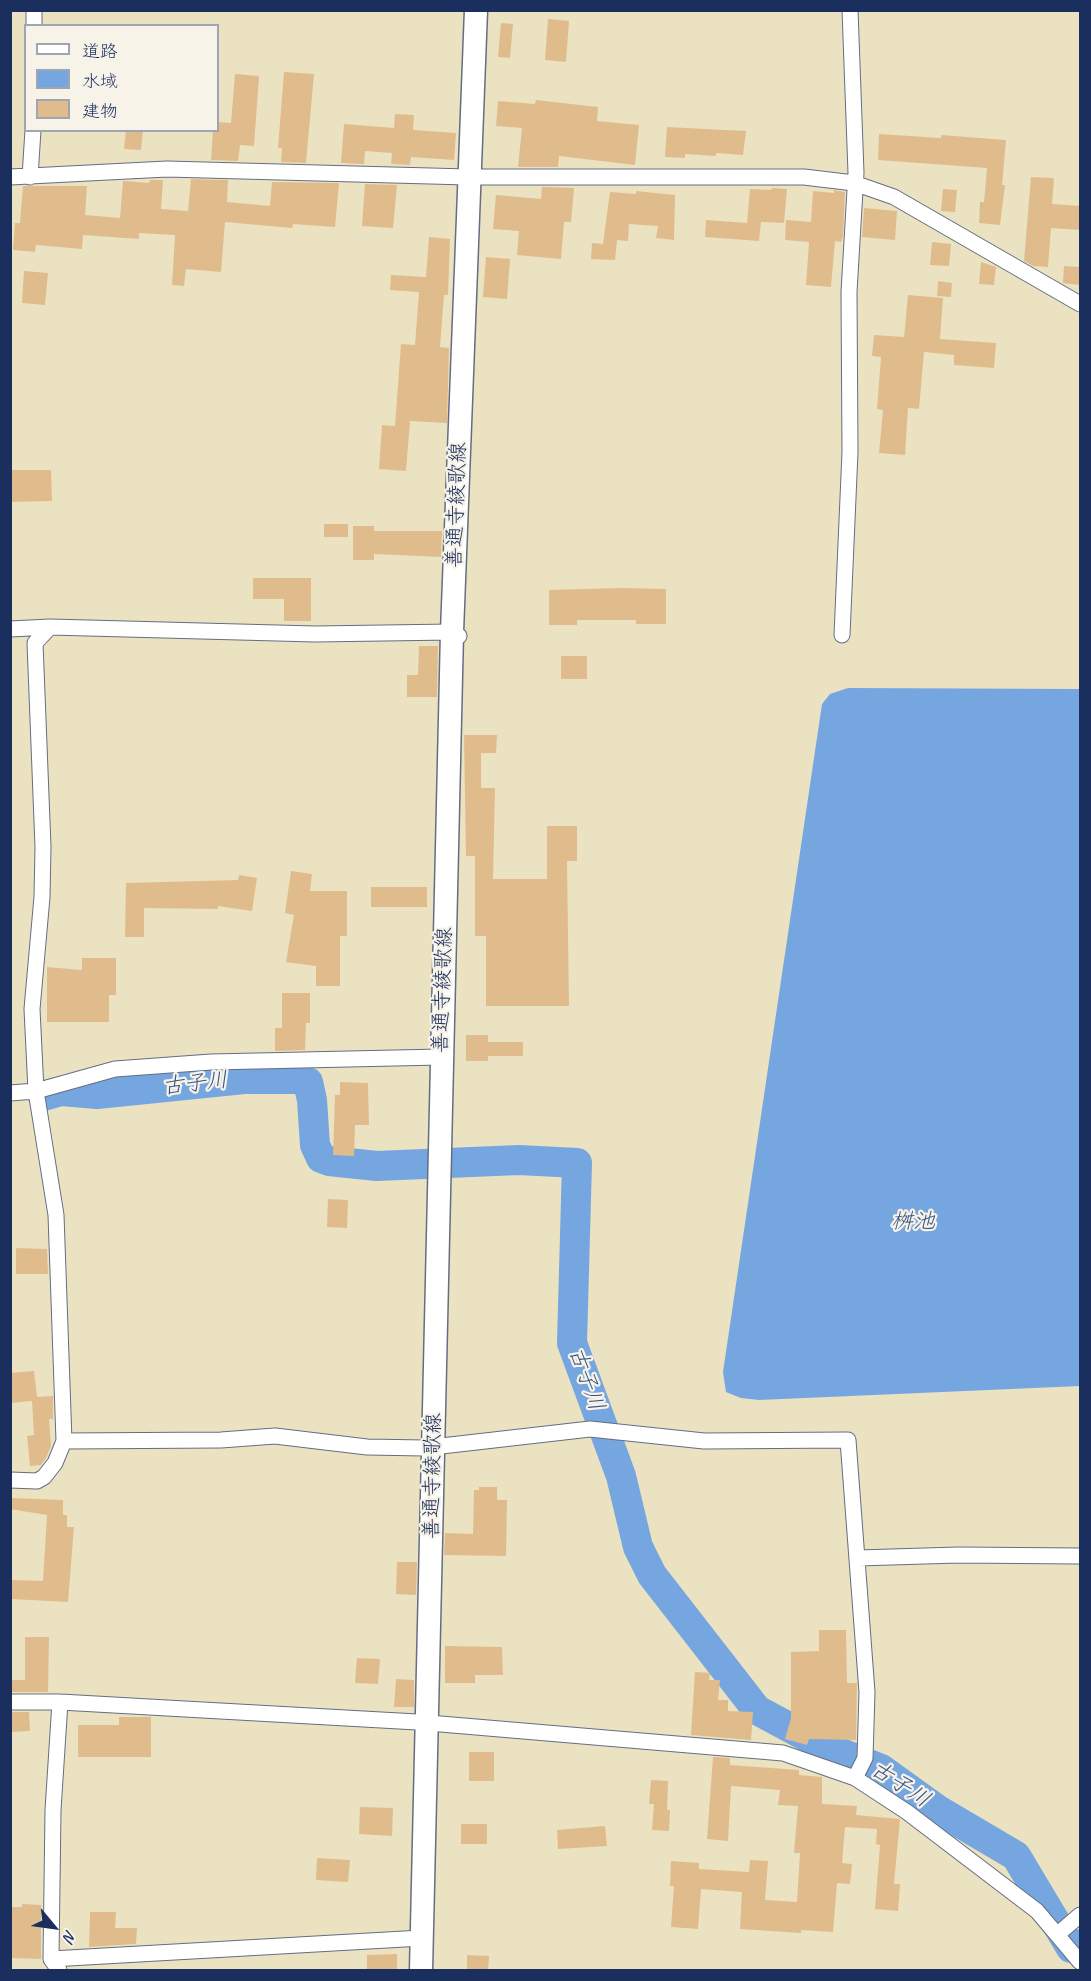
<!DOCTYPE html>
<html>
<head>
<meta charset="utf-8">
<style>
  body { margin:0 }
  #map { position:relative; width:1091px; height:1981px; overflow:hidden; background:#ebe2c2; font-family:Caveat,"Klee One",sans-serif }
  canvas { display:block }
  .frame { position:absolute; inset:0; border:12px solid #1b2f5e; pointer-events:none }
  .legend { position:absolute; left:24px; top:24px; width:195px; height:108px; box-sizing:border-box; background:#f7f3e8; border:2px solid #9fa5b1; margin:0; padding:8px 10px; list-style:none; font-size:18px; color:#1b2f5e }
  .legend li { display:flex; align-items:center; gap:12px; height:30px }
  .legend b { width:30px; border:2px solid #9fa5b1 }
  .north { position:absolute; left:24px; top:1897px; width:60px; height:60px; -webkit-text-stroke:4px #f7f3e8; paint-order:stroke; rotate:119deg; font-size:16px; font-weight:700; line-height:24px; text-align:center; color:#1b2f5e }
  .north::after { content:''; display:block; margin:auto; width:21px; height:27px; background:#1b2f5e; clip-path:polygon(50% 0,100% 100%,50% 72%,0 100%) }
</style>
</head>
<body>
<div id="map">
<canvas width="1091" height="1981"></canvas>
<div class="frame"></div>
<ul class="legend">
<li><b style="height:8px;background:#fff"></b>道路</li>
<li><b style="height:16px;background:#76a6e0"></b>水域</li>
<li><b style="height:16px;background:#e0bc8d"></b>建物</li>
</ul>
<div class="north">N</div>
</div>
<script>
const ctx = document.querySelector('canvas').getContext('2d');
ctx.lineJoin = 'round';
function fillPath(path, color) { ctx.fillStyle = color; ctx.fill(path, 'evenodd'); }
const shape = rows => new Path2D(rows.map(r => 'M' + r).join(''));
function stroke(path, color, width, dash) { ctx.strokeStyle = color; ctx.lineWidth = width; ctx.lineCap = dash ? 'butt' : 'round'; ctx.setLineDash(dash || []); ctx.stroke(path); }
function label(font, color, halo, rows, align = 'center') {
  ctx.font = font + ' Caveat,"Klee One",sans-serif'; ctx.lineWidth = 4.5; ctx.setLineDash([]); ctx.textBaseline = 'middle'; ctx.strokeStyle = halo; ctx.fillStyle = color; for (const [text, x, y, turn = 0] of rows) {
    ctx.save(); ctx.translate(x, y); ctx.rotate((+turn || 0) * Math.PI / 180); ctx.textAlign = isNaN(turn) ? turn : align; if (halo) ctx.strokeText(text, 0, 0); ctx.fillText(text, 0, 0); ctx.restore();
  }
}
const water = shape([
  [848,688,1080,689,1080,1386,759,1400,741,1398,726,1392,723,1372,822,704,830,694]
]);
const stream = shape([
  [1071,1947,1080,1931]
]);
const river = shape([
  [43,1096,61,1091,97,1094,244,1079,296,1079,308,1082,312,1100,315,1145,321,1158,329,1161,377,1166,519,1160,577,1163,572,1343,621,1476,638,1547,652,1575,757,1710,826,1747,881,1769,938,1810,1016,1856,1071,1948]
]);
const building = shape([
  [548,19,569,21,566,62,545,60],
  [501,23,513,24,510,58,498,57],
  [284,72,314,74,306,163,281,162,282,148,278,148],
  [235,74,259,76,254,146,240,145,238,161,211,160,213,130,218,130,218,122,231,123],
  [536,100,598,107,597,121,639,125,635,165,559,156,558,167,518,167,522,128,496,126,498,101,535,104],
  [395,114,414,115,413,130,456,133,454,160,411,157,410,165,391,164,392,153,365,151,364,164,341,163,344,124,394,128],
  [667,127,746,131,743,155,716,153,716,156,685,154,685,158,665,157],
  [126,130,143,130,141,150,124,149],
  [879,134,941,138,941,135,1006,140,1002,185,1005,185,1000,225,979,223,980,202,984,202,987,168,878,160],
  [1031,177,1054,178,1052,204,1080,206,1080,230,1051,228,1048,267,1033,266,1024,261],
  [191,179,228,180,227,202,270,206,272,182,339,183,335,227,293,224,292,228,225,222,221,272,186,269,184,286,172,285,175,235,139,233,139,239,83,235,82,249,36,245,35,252,13,250,15,223,20,223,23,186,87,186,85,215,120,218,123,181,149,183,150,180,163,180,161,209,188,211],
  [365,184,397,185,393,228,362,226],
  [542,187,574,188,571,222,564,222,561,259,517,255,519,231,493,229,496,195,541,199],
  [772,188,787,189,784,223,761,222,759,241,705,237,706,220,747,223,750,189,771,190],
  [943,189,957,190,955,212,941,211],
  [834,190,845,192,843,236,841,242,835,241,831,287,806,285,809,242,785,240,786,220,811,222,813,191,834,193],
  [636,191,675,195,674,240,656,238,658,226,629,224,628,241,617,240,615,260,591,259,592,243,603,244,610,192,636,194],
  [864,208,897,211,895,240,862,237],
  [429,237,450,239,448,295,444,295,440,347,449,348,447,423,410,421,406,471,379,469,382,425,395,426,401,344,415,345,419,292,390,290,391,275,426,277],
  [932,242,951,244,949,266,930,265],
  [486,257,510,259,507,299,483,297],
  [981,262,996,267,994,285,979,284],
  [1064,266,1080,267,1080,285,1063,283],
  [24,271,48,273,45,305,22,303],
  [938,281,952,283,951,297,937,296],
  [908,295,943,298,940,339,996,343,994,368,954,365,954,355,924,352,919,409,908,408,905,455,879,453,883,410,877,409,881,357,872,356,874,335,904,337],
  [10,470,51,470,52,501,10,502],
  [324,524,348,524,348,537,324,537],
  [353,526,374,526,374,531,442,531,441,557,374,554,374,560,353,560],
  [253,578,311,578,311,621,284,621,284,599,253,599],
  [622,588,666,589,666,624,636,624,636,620,577,620,577,625,549,625,549,590],
  [419,646,438,646,437,697,407,697,407,675,418,675],
  [561,656,587,656,587,679,561,679],
  [464,735,497,735,496,753,481,753,481,788,495,788,493,879,547,879,547,826,577,826,577,861,567,861,569,1006,486,1006,486,936,475,936,475,856,466,856],
  [291,871,312,874,310,891,347,891,347,936,340,936,340,986,316,986,316,966,286,962,294,915,285,913],
  [239,875,257,878,252,911,218,906,218,909,144,908,144,937,125,937,126,883,238,880],
  [371,887,427,887,427,907,371,907],
  [82,958,116,958,116,995,109,995,109,1022,47,1022,47,967,82,970],
  [282,993,310,993,310,1023,306,1023,305,1050,275,1051,275,1028,282,1028],
  [466,1035,488,1035,488,1042,523,1042,523,1056,488,1056,488,1061,466,1061],
  [340,1082,368,1083,369,1125,355,1125,354,1156,333,1155,335,1095,340,1095],
  [328,1199,348,1200,347,1228,327,1227],
  [16,1248,47,1249,48,1274,16,1274],
  [34,1371,37,1397,53,1396,53,1419,49,1419,51,1446,46,1458,41,1465,30,1466,27,1436,34,1435,32,1401,10,1403,10,1373],
  [479,1487,497,1487,497,1500,507,1500,506,1556,444,1555,445,1533,473,1534,474,1490,479,1490],
  [10,1498,63,1500,63,1515,67,1515,67,1527,74,1527,68,1602,11,1599,12,1580,43,1581,47,1515,10,1509],
  [397,1562,417,1562,416,1595,396,1594],
  [819,1630,846,1630,847,1683,857,1683,856,1740,809,1739,807,1745,785,1739,791,1718,791,1652,819,1651],
  [25,1637,49,1637,48,1692,10,1692,10,1680,25,1680],
  [445,1646,502,1647,503,1675,475,1675,475,1683,445,1683],
  [357,1658,380,1659,378,1684,355,1683],
  [695,1672,710,1673,709,1680,720,1680,718,1700,728,1700,728,1711,753,1712,751,1740,691,1735],
  [396,1679,414,1680,414,1707,394,1707],
  [10,1712,29,1712,30,1731,10,1732],
  [119,1717,151,1717,151,1757,78,1757,78,1725,119,1725],
  [469,1752,494,1752,494,1781,469,1781],
  [713,1757,730,1758,730,1765,799,1770,799,1775,822,1777,822,1804,857,1806,856,1815,900,1819,894,1884,900,1884,898,1911,875,1909,880,1845,876,1844,877,1829,845,1827,842,1863,852,1864,850,1884,837,1883,833,1932,801,1930,801,1933,740,1929,742,1892,701,1889,698,1929,671,1927,674,1886,670,1886,671,1861,699,1863,699,1869,749,1872,750,1860,768,1861,765,1900,797,1902,800,1853,794,1853,798,1806,778,1805,780,1790,731,1786,728,1841,707,1839],
  [651,1780,668,1781,667,1810,670,1810,669,1831,652,1830,654,1804,649,1804],
  [360,1807,393,1808,392,1836,359,1834],
  [461,1824,487,1824,487,1844,461,1844],
  [605,1826,607,1846,558,1849,557,1830],
  [317,1858,350,1860,348,1882,316,1880],
  [22,1904,41,1905,41,1959,10,1958,10,1907,22,1907],
  [90,1912,116,1912,115,1928,137,1928,136,1944,89,1947],
  [397,1954,397,1971,367,1971,367,1955],
  [467,1955,489,1956,488,1971,467,1971]
]);
const minor = shape([
  [34,10,34,26],
  [10,177,167,169,468,177,804,177,854,183,894,197,1080,304],
  [30,177,33,130],
  [10,629,50,627,315,634,452,632,459,636],
  [842,635,850,452,849,292,856,173,850,10],
  [10,1093,36,1091,115,1069,211,1062,441,1057],
  [64,1441,221,1440,275,1436,367,1447,424,1448,590,1429,704,1441,848,1440,867,1692,865,1758,855,1778],
  [10,1480,37,1481,44,1477,55,1463,64,1441,56,1215,36,1091,32,1009,42,897,43,847,35,643,50,627],
  [858,1558,958,1555,1080,1556],
  [10,1702,60,1702,417,1722,783,1753,855,1778,907,1812,1037,1911,1080,1962],
  [1058,1934,1080,1915],
  [51,1959,422,1938],
  [59,1970,51,1959,53,1810,60,1702]
]);
const primary = shape([
  [421,1970,452,632,476,10]
]);
const streetNames = [
  ["善通寺綾歌線",457,505,-88],
  ["善通寺綾歌線",443,990,-88],
  ["善通寺綾歌線",433,1476,-89]
];
const waterNames = [
  ["古子川",195,1084,-6],
  ["桝池",913,1222],
  ["古子川",586,1379,71],
  ["古子川",900,1785,33]
];
fillPath(water, '#76a6e0');
stroke(stream, '#76a6e0', 5);
stroke(river, '#76a6e0', 30);
fillPath(building, '#e0bc8d');
stroke(minor, '#646e81', 17);
stroke(primary, '#646e81', 25);
stroke(minor, '#fff', 15);
stroke(primary, '#fff', 22);
label('21px', '#1b2f5e', '#f7f3e8', streetNames);
label('italic 22px', '#365385', '#f7f3e8', waterNames);
</script>
</body>
</html>
